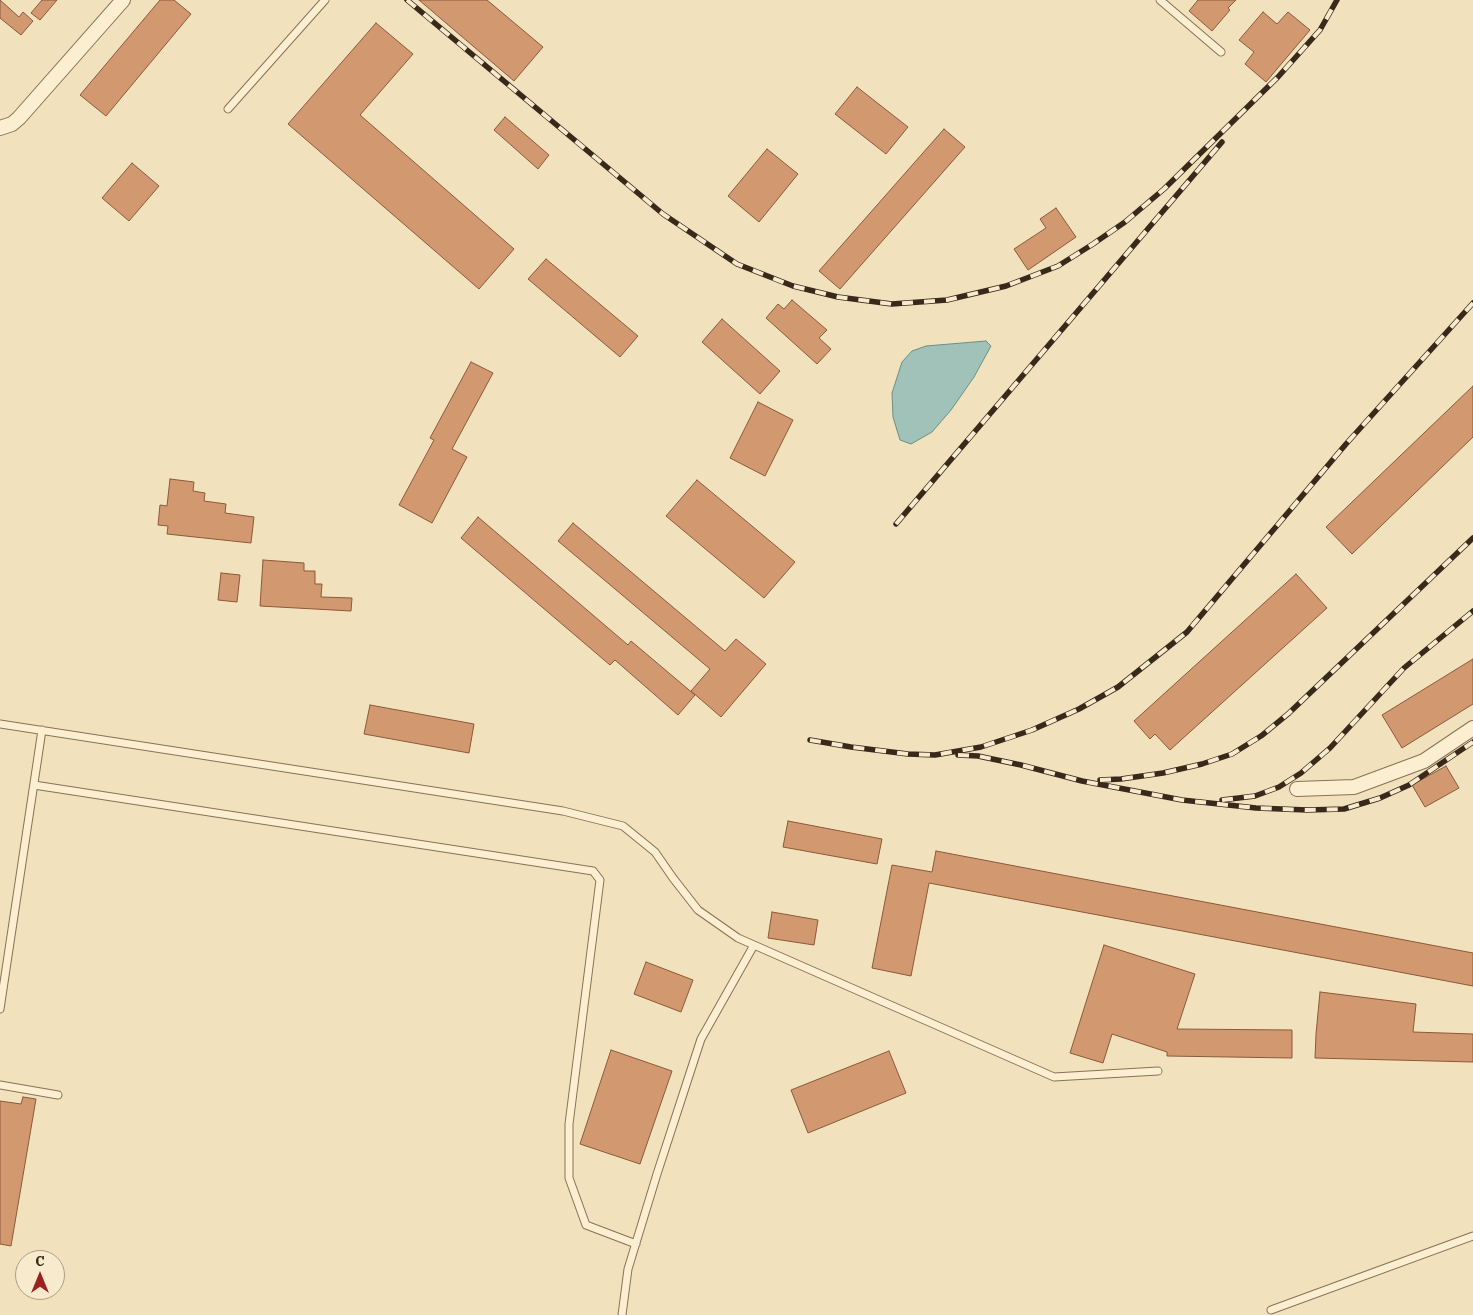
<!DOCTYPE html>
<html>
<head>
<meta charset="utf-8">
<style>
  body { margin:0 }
  #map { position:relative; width:1473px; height:1315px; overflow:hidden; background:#f1e1bd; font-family:"IBM Plex Serif",serif }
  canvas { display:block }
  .north { position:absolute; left:15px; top:1250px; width:50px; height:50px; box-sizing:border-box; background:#f8ebcd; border:1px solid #ab9d86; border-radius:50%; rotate:0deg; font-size:14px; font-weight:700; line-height:20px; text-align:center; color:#38291b }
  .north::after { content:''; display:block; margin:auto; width:18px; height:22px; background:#9d2123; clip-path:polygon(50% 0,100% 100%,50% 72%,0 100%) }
</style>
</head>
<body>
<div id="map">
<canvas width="1473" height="1315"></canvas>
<div class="north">С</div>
</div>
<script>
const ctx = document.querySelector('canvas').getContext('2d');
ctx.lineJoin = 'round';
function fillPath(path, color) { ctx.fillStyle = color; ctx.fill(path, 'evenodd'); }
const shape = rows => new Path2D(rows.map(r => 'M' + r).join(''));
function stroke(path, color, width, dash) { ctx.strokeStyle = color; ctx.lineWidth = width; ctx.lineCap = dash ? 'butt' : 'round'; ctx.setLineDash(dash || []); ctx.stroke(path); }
const water = shape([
  [986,341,991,346,974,377,951,410,932,432,911,444,900,440,893,417,892,393,902,362,912,351,926,346,986,341]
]);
const building = shape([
  [0,0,19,17,23,12,33,21,21,35,0,18,0,0],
  [42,0,57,0,40,20,31,13,42,0],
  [160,0,174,0,191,14,106,116,80,95,160,0],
  [419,0,487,0,543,47,514,81,419,0],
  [1198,0,1236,0,1228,8,1230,10,1212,31,1189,11,1198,0],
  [1263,12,1277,24,1288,12,1310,30,1266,82,1245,64,1254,52,1239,40,1263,12],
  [376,23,413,54,360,115,514,249,479,289,288,124,376,23],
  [857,87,908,127,886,154,835,114,857,87],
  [505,117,549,155,538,169,494,130,505,117],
  [944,129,965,147,840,289,819,271,944,129],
  [767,149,798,174,759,222,728,196,767,149],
  [132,163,159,186,129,221,102,198,132,163],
  [1056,208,1076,237,1028,270,1014,249,1046,228,1040,219,1056,208],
  [546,259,638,336,620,357,528,279,546,259],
  [792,300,827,330,819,338,831,349,817,364,766,318,778,304,784,309,792,300],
  [722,319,780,371,760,394,702,342,722,319],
  [471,362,493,373,452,449,467,457,432,523,399,505,434,440,430,438,471,362],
  [1473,386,1473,437,1352,554,1326,527,1473,386],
  [758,402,793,420,765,476,730,458,758,402],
  [170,479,194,482,193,491,205,493,204,501,226,504,225,513,254,517,251,543,167,534,168,526,158,525,160,505,167,506,170,479],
  [697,480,795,562,764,598,666,516,697,480],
  [478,517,628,645,631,641,695,695,678,715,615,660,610,665,461,538,478,517],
  [573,523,725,651,736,639,766,664,721,717,691,691,710,669,558,541,573,523],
  [263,560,304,563,304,571,315,571,315,584,322,584,321,597,352,598,351,611,260,606,263,560],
  [221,573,240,575,237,602,218,600,221,573],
  [1296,574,1327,608,1170,750,1155,734,1150,739,1134,721,1296,574],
  [1473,659,1473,704,1402,748,1382,715,1473,659],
  [370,705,474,724,469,753,364,734,370,705],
  [1446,766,1459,788,1425,807,1412,785,1446,766],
  [788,821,882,839,877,864,783,847,788,821],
  [936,851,1473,953,1473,986,929,883,911,976,872,968,892,865,932,872,936,851],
  [772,912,818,920,814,945,768,938,772,912],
  [1104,945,1195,974,1177,1029,1292,1030,1292,1058,1167,1056,1167,1052,1112,1034,1103,1063,1070,1053,1104,945],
  [646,962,693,980,681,1012,634,994,646,962],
  [1320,992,1416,1004,1413,1032,1473,1034,1473,1062,1315,1058,1316,1034,1320,992],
  [611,1050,672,1071,640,1164,580,1144,611,1050],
  [889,1051,906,1093,808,1133,791,1090,889,1051],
  [23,1097,36,1099,11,1246,0,1244,0,1101,21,1104,23,1097]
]);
const service = shape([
  [1160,0,1221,52],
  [228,109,325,0],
  [0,724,563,811,623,826,655,852,673,878,698,910,738,938,1054,1077,1158,1071],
  [34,785,593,871,600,880,569,1124,569,1178,586,1225,636,1244],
  [0,1009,42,730],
  [0,1085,58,1095],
  [1271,1310,1473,1236],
  [622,1315,628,1269,657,1174,701,1039,754,945]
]);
const minor = shape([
  [0,128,12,124,19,118,123,0],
  [1297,789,1354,787,1424,761,1473,728]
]);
const rail = shape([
  [407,0,663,214,737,264,793,286,838,297,892,304,947,300,1006,286,1058,266,1093,244,1125,222,1164,189,1278,77,1320,30,1337,0],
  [896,524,1222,142],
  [810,740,851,747,908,754,935,755,981,747,1032,730,1079,709,1118,687,1187,632,1346,444,1473,303],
  [958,755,978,756,1021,765,1082,781,1182,800,1256,808,1307,810,1344,809,1380,798,1409,785,1473,742],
  [1100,780,1121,779,1163,773,1202,764,1232,754,1261,736,1289,713,1473,538],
  [1222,800,1255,796,1279,787,1301,773,1330,748,1404,668,1473,611]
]);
fillPath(water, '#a1c2b8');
stroke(water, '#689086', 1);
fillPath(building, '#d29870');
stroke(building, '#8b5939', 1);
stroke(service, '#8a7155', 9);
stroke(minor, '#8a7155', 16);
stroke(service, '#fbeed1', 7);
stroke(minor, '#fbeed1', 14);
stroke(rail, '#38291b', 5.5);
stroke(rail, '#f8ebcd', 4, [11]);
</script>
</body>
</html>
